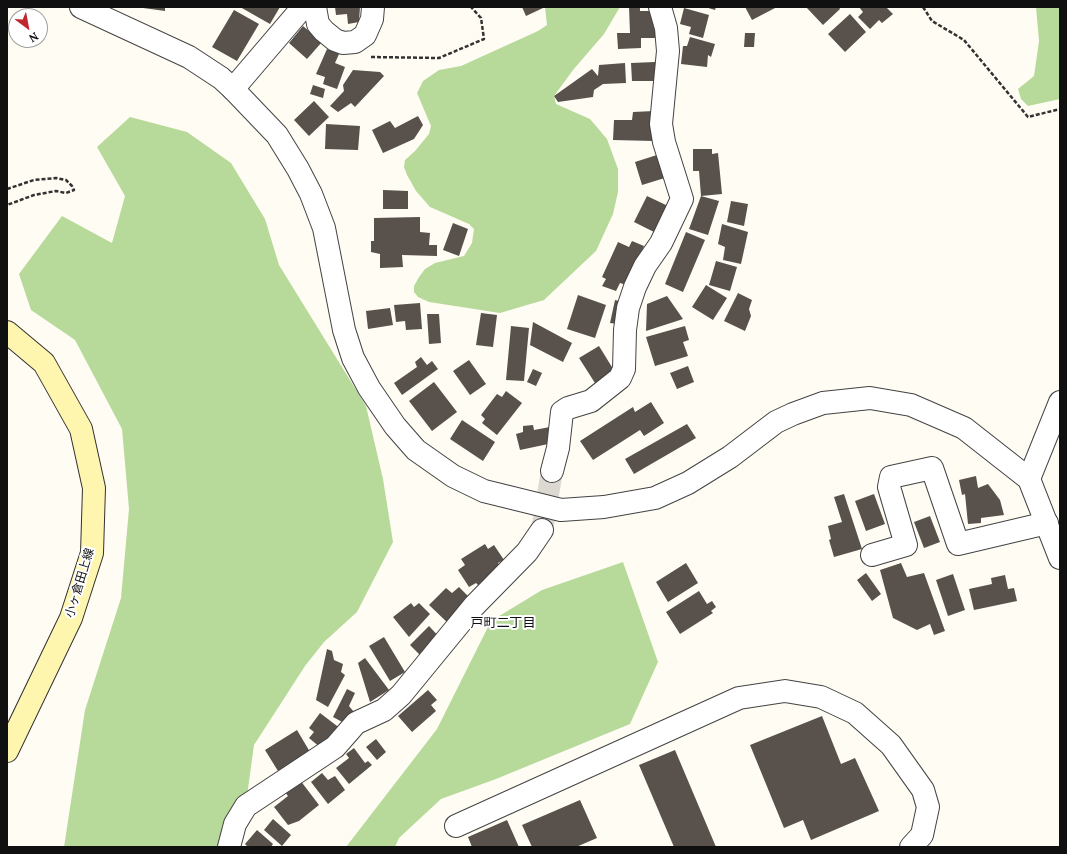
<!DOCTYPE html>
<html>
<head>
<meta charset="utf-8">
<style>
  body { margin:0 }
  #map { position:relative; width:1067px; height:854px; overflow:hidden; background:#fffcf3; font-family:Lora,serif }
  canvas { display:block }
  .frame { position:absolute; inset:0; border:8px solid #101010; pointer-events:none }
  .north { position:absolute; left:8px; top:8px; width:40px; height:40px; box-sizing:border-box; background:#fff; border:1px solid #9f9f9f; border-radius:50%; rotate:148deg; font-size:11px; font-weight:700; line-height:16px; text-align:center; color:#101010 }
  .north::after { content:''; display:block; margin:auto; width:14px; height:18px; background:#bf282f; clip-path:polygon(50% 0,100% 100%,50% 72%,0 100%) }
</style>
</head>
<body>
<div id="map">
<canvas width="1067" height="854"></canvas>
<div class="frame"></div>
<div class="north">N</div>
</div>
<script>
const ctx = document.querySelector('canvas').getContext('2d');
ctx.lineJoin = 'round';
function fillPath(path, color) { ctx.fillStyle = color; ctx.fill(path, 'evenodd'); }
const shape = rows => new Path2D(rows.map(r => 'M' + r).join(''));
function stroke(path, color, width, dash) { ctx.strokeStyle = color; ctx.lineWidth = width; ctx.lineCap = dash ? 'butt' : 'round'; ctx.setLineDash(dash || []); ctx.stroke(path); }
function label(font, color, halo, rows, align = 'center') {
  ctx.font = font + ' Lora,"Noto Sans JP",serif'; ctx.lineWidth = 4; ctx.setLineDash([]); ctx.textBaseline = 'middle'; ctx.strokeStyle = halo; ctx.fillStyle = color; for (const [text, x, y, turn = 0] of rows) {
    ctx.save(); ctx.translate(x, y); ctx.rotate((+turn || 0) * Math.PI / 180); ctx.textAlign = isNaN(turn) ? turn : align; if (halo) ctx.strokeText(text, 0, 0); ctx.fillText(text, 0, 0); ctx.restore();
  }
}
const forest = shape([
  [545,7,620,7,604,34,573,70,554,96,556,104,590,119,607,139,618,169,618,192,613,214,596,251,544,300,500,313,429,302,418,297,414,292,414,286,419,277,425,269,435,263,464,256,472,243,474,229,469,224,430,207,416,191,407,175,404,167,405,160,415,151,429,134,431,126,417,93,423,81,439,70,461,66,538,31,547,25],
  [1036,7,1060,7,1060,99,1028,106,1021,99,1018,89,1034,76,1039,41],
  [130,117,187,132,231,163,265,219,279,265,366,406,383,479,393,542,357,612,324,642,305,666,254,745,240,847,64,847,85,710,121,598,129,509,122,429,75,340,31,310,19,274,62,216,112,243,125,196,97,147],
  [623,562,658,662,630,724,496,779,441,799,399,838,395,847,346,847,437,729,491,621,542,590]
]);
const building = shape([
  [136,7,165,7,165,11],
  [240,7,280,7,270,24],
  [335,7,360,7,359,22,348,24,347,14,336,15],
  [522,7,542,7,543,8,526,16],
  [629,7,640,7,640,11,658,11,658,38,641,38,641,48,618,49,617,33,630,33],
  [705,7,716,7,715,10],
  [745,7,777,7,752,20],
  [806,7,839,7,840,9,823,25],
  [859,7,886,7,893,14,882,23,879,20,870,29,858,17,863,12],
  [684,8,709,15,703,38,689,34,691,27,680,24],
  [234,10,259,24,237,61,212,47],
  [850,14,866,32,845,52,828,34],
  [303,26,322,42,307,59,289,43],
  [745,33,755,33,754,47,744,47],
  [690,37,715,44,711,57,708,55,707,67,681,64,683,46,687,46],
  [327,49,339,54,335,63,345,67,337,89,323,84,325,77,316,74],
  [655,62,655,81,632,81,631,63],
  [625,63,626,83,603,84,594,90,593,97,558,102,554,96,592,69,598,76,599,65],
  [353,70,380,72,384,76,355,107,351,103,338,112,330,106,344,91,343,85],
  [313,85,325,89,323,98,310,94],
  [314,101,329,117,309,136,294,120],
  [654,111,653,141,613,140,614,120,632,120,633,112],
  [418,116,423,125,414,139,383,153,372,130,390,121,395,128],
  [326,124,360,126,358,150,325,149],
  [693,149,712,149,712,154,718,153,722,194,701,196,719,201,708,235,689,229,701,196,699,171,693,171],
  [660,154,668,177,642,185,635,162],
  [383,190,408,191,408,209,383,209],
  [647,196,668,206,654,232,634,222],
  [731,201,748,204,744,226,727,222],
  [420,217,420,232,430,233,429,245,437,245,437,256,402,255,403,267,380,268,380,254,371,252,371,241,374,241,374,218],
  [453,223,468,229,459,256,443,250],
  [722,224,748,232,741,264,723,260,725,247,718,244],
  [686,232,705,240,683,292,665,284],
  [632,241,644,246,626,285,620,283,616,291,602,286,606,279,602,277,618,242,629,247],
  [716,261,737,267,730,291,709,285],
  [706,285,727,298,713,320,692,307],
  [738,293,752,300,749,309,751,316,745,331,724,321],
  [578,295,606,305,595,338,567,329],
  [667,296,683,319,646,331,647,304],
  [615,300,623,302,618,324,610,323],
  [420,303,422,329,406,330,405,321,396,322,394,305],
  [390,308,393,325,368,329,366,311],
  [481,313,497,315,493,347,476,345],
  [427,314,439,314,441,343,429,344],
  [533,322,572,343,563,362,530,345],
  [511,326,529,328,524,381,506,380],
  [685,326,689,340,683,342,688,356,655,366,646,337],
  [599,346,615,372,595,383,579,358],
  [421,357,427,365,432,361,438,369,402,395,394,383,417,367,415,362],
  [469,360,486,384,470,395,453,371],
  [688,366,694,382,677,389,670,373],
  [533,369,542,373,536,386,527,382],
  [434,382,457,412,432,431,409,401],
  [506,391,522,403,497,435,482,423,485,419,481,415,497,394,502,397],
  [651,402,664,423,644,436,640,430,593,460,580,441,633,407,635,412],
  [462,420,495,442,483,461,450,439],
  [687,424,696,438,634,474,625,459],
  [533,425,534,430,550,427,553,443,520,450,516,434,523,432,523,426],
  [976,476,978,488,988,484,1000,500,1004,515,981,518,981,523,968,524,965,494,962,495,959,480],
  [844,494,862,549,834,557,829,540,831,539,828,526,842,522,834,497],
  [874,494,885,524,866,531,855,501],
  [930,516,940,542,924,548,914,522],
  [485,544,488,549,494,545,504,560,498,563,502,569,478,585,476,583,469,587,458,570,465,565,461,559],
  [686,563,698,583,668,602,656,582],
  [901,563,907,577,924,573,945,631,934,635,930,624,917,630,893,618,880,570],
  [866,573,881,594,872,601,857,580],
  [953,574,965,610,948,616,936,580],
  [1005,575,1008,589,1014,588,1017,601,974,610,969,589,992,584,991,578],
  [459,587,469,597,450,625,429,605,446,588,452,593],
  [699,591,707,604,712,601,716,607,711,611,713,613,680,634,666,612],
  [411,603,414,607,419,603,430,614,409,637,393,617],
  [429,626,442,640,423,658,410,645],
  [384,637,405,672,390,681,369,646],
  [327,649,332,651,334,660,343,664,341,672,345,675,328,707,316,700],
  [365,658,389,690,370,702,358,663],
  [347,689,355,693,349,706,354,712,346,724,333,717],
  [428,690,437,700,431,705,436,711,412,732,398,716],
  [320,713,341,729,321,748,309,738,314,732,309,728],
  [822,716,841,764,855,758,879,811,811,840,803,820,784,828,750,745],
  [297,730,310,752,278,771,265,750],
  [376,739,386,752,377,760,366,747],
  [354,748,365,763,368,761,372,765,349,784,336,768,349,758,346,754],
  [675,750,716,847,674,847,639,765],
  [322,773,328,780,335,776,345,790,328,804,311,782],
  [300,780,319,805,299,821,288,825,274,807,288,796,285,792],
  [580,800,597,838,576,847,532,847,522,825],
  [273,819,291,835,282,846,264,830],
  [507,820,519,847,472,847,468,837],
  [257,830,273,844,271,847,248,847,245,844]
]);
const minorTunnel = shape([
  [542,530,552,471]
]);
const path = shape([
  [923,7,932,21,964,40,1028,117,1060,109],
  [371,57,439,58,484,39,481,18,471,7],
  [7,189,34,180,56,178,66,180,72,186,74,190,66,193,56,191,34,195,7,205]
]);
const minor = shape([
  [315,7,318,24,324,31,335,40,343,43,355,42,365,35,372,19,373,7],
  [233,89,303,7],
  [552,471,558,448,562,412,568,408,591,401,620,378,624,369,625,330,628,308,635,287,645,266,661,243,682,199,664,142,661,124,668,51,666,28,660,7],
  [1029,479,1060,402],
  [872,555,906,545,889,487,891,477,932,468,958,544,1047,523],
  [456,826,739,698,785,691,821,697,855,713,891,745,923,790,928,807,922,835,911,847],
  [229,847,235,824,246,806,335,747,356,723,384,710,401,695,474,606,527,552,542,530]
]);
const tertiary = shape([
  [81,7,189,57,221,78,233,89,277,135,298,169,311,194,324,228,344,330,353,358,369,388,395,426,416,450,453,476,484,491,561,510,604,507,655,498,688,483,730,457,776,422,793,414,823,403,870,398,911,405,964,428,1029,479,1060,558]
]);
const secondary = shape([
  [7,332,44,363,81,429,94,488,92,553,71,618,7,751]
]);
const streetNames = [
  ["小ヶ倉田上線",80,583,-73]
];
const neighbourhoodNames = [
  ["戸町二丁目",503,623]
];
fillPath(forest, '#b7da9b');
fillPath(building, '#58514c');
stroke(minorTunnel, '#dbd9d1', 22, [22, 11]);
stroke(minor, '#434343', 24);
stroke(tertiary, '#434343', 24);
stroke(secondary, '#323232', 24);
stroke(path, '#323232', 2.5, [4, 2]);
stroke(minor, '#fff', 22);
stroke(tertiary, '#fff', 22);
stroke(secondary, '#fef5af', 22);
label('12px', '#101010', '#fff', streetNames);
label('13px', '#101010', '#fff', neighbourhoodNames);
</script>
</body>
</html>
